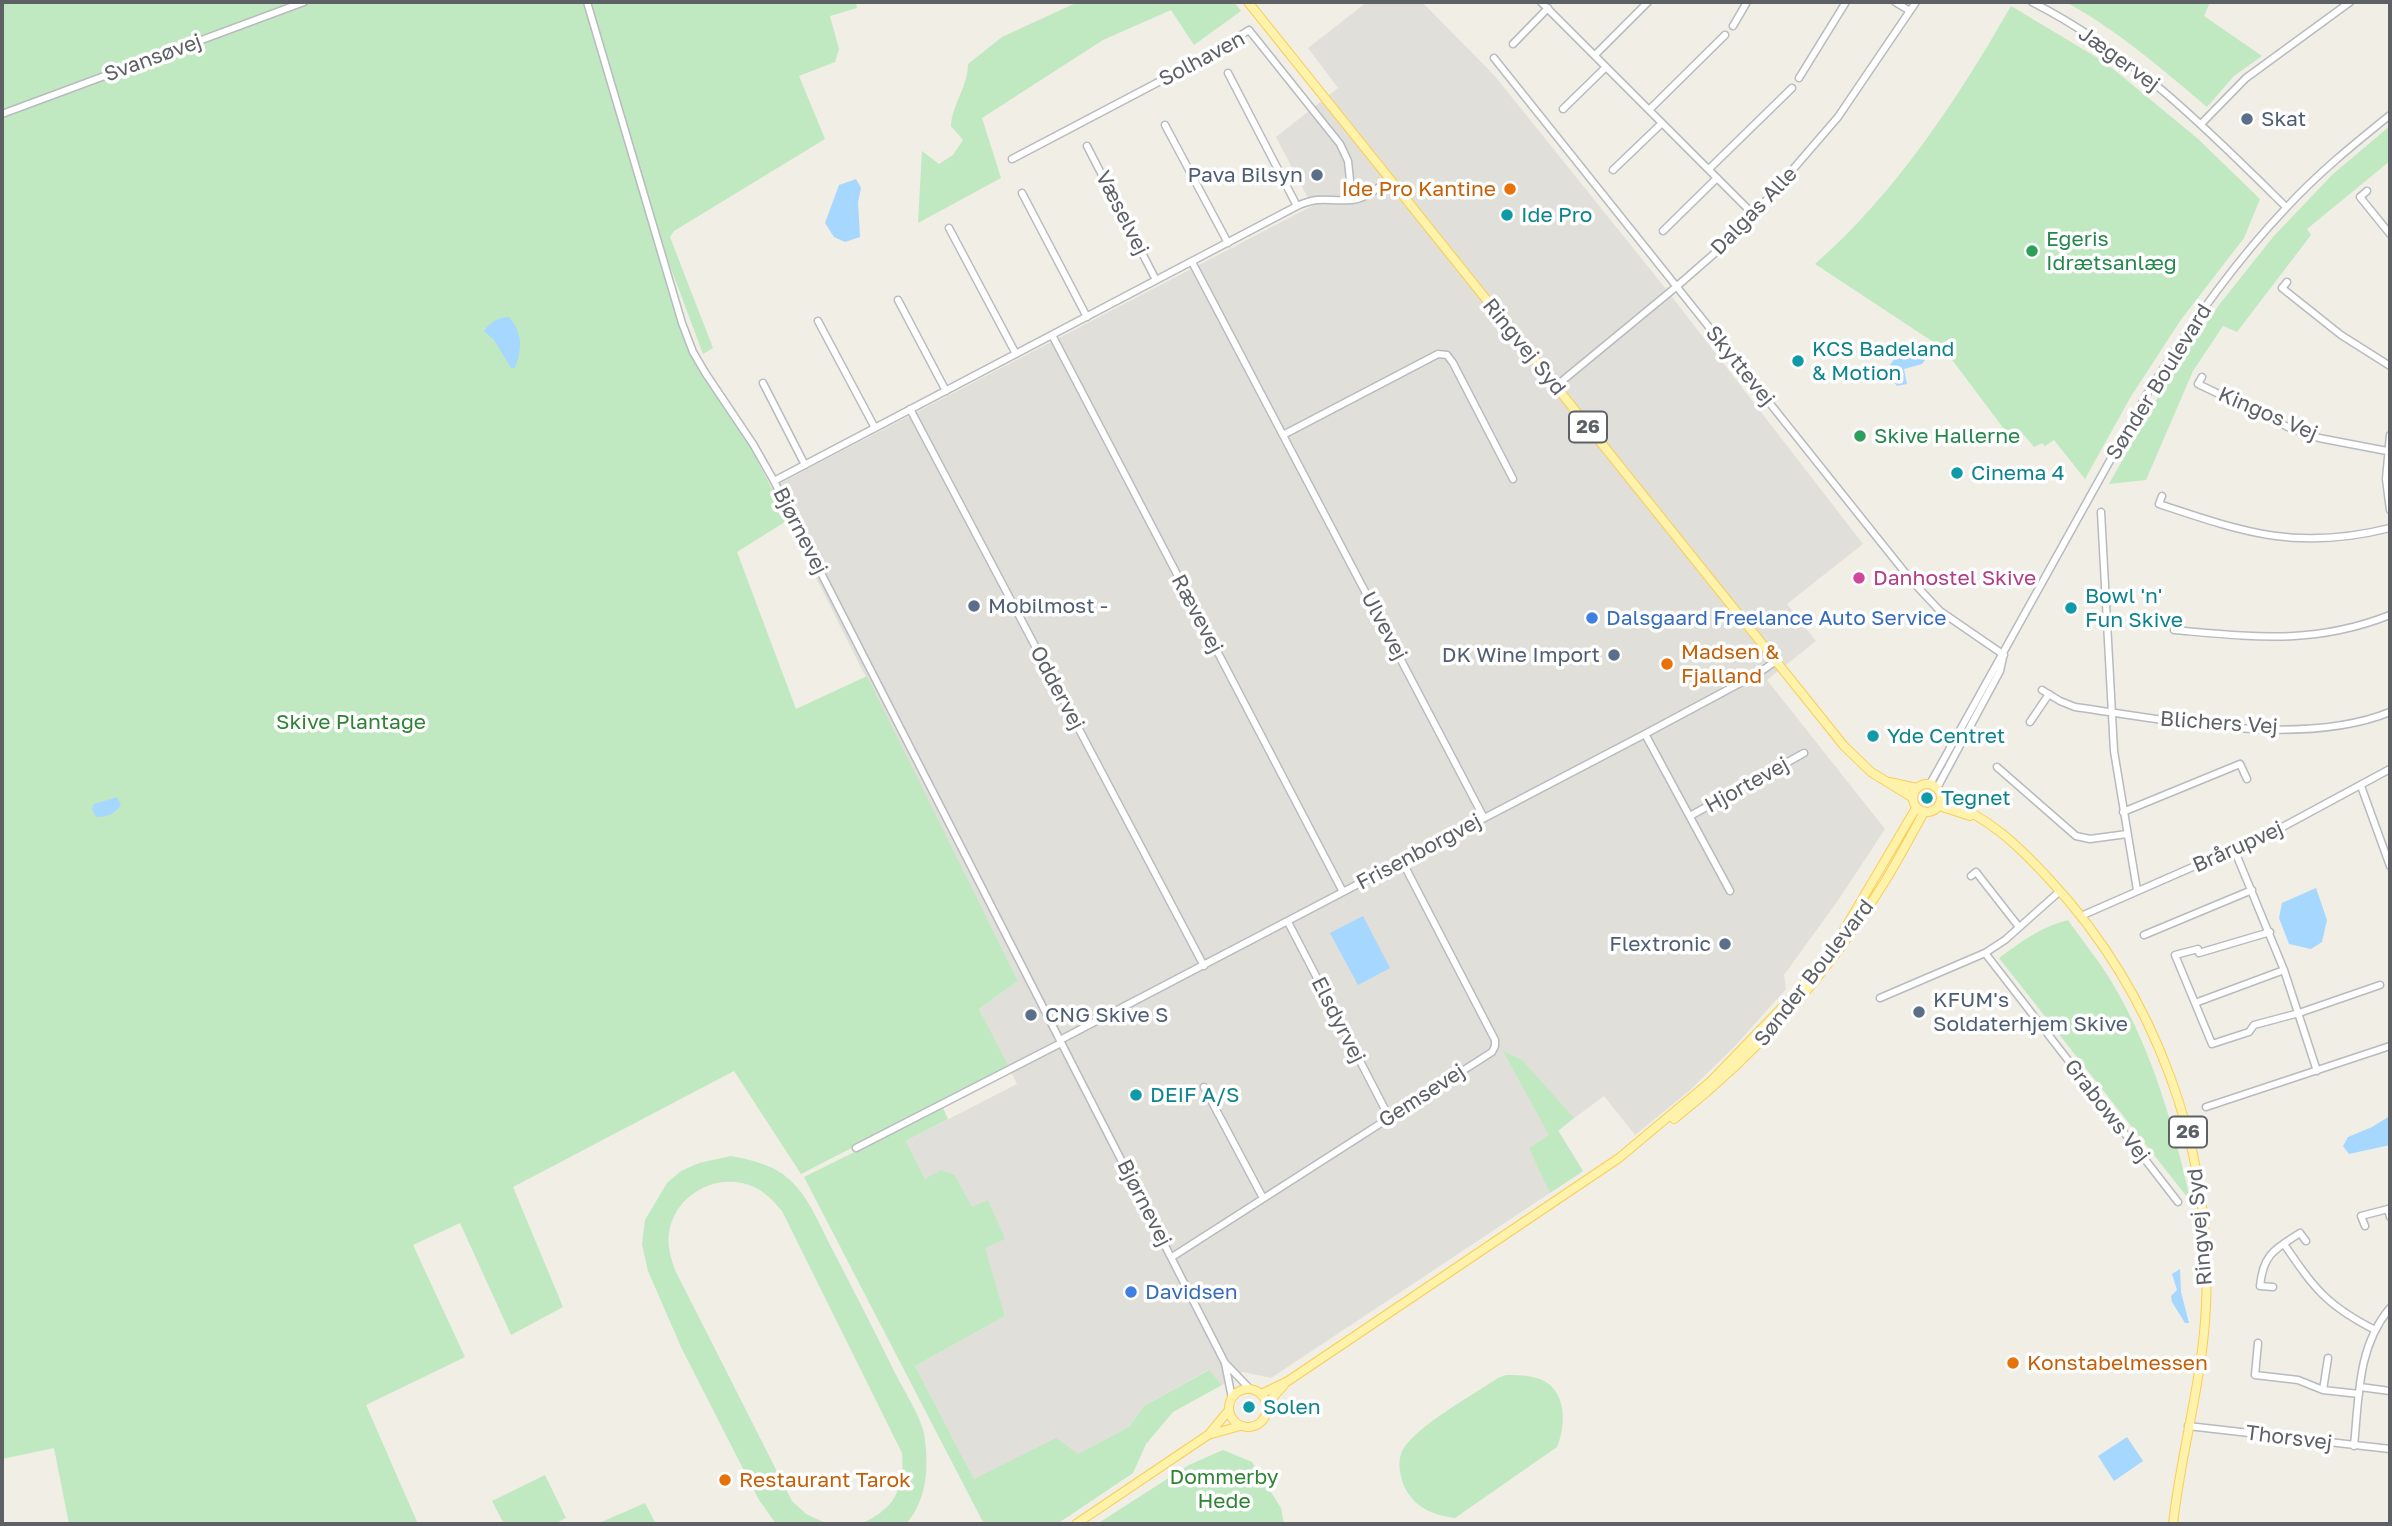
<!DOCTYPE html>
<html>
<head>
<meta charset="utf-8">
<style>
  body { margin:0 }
  #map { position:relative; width:2392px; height:1526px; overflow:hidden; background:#f0eee5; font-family:"Golos Text",sans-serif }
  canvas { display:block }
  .frame { position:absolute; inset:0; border:4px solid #5d6166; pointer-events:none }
</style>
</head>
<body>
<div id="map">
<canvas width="2392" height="1526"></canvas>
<div class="frame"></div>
</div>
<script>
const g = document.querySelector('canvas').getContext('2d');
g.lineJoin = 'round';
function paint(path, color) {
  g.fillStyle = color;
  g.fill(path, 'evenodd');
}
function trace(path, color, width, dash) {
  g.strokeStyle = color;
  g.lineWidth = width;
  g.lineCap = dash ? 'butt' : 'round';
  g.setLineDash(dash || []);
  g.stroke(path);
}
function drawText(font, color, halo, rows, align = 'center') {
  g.font = font + ' "Golos Text",sans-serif';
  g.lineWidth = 7;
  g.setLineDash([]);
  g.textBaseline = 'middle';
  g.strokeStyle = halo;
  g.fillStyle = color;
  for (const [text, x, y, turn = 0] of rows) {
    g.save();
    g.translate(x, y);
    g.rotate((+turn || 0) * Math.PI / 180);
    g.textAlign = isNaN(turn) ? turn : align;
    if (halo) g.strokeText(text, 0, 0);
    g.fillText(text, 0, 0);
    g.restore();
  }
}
const industrial = new Path2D(`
  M1367,2H1422L1494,75L1662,284L1863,544L1787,604L1816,641L1767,680L1885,829L1839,899L1784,975L1786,989L1734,1047L1689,1091L1635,1135L1604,1096L1558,1130L1583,1171L1271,1378L1243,1372L1222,1385L1208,1370L1144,1406L1129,1427L1077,1455L1056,1439L974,1479L915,1366L1005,1316L984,1248L1004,1239L972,1208L955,1175L925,1179L906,1141L1017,1084L979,1009L1018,981L771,488L1312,206L1276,137L1338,88L1308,48Z`);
const green = new Path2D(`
  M2,2H584L673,304L697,360L742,431L788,520L737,552L796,709L867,676L1018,981L979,1009L1009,1067L801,1174L734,1071L513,1187L563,1307L511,1335L460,1223L413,1245L465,1357L366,1405L418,1524H69L54,1448L2,1459Z
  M590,2H856L857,8L830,16L839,49L835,62L799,76L825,139L674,231L670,237L713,348L703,354L667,258Z
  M1078,2H1234L1241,11L1194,45L1171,10L1103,40L982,118L1001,178L918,223L922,151L939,164L953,155L963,140L951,126C952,104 968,87 968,64L1002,37Z
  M2066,2H2210L2204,16L2262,56L2234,76L2207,107C2162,69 2117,30 2066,2Z
  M2011,6L2106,63L2197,138L2260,199L2244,238L2180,321L2130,398L2085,479L2054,440L2045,446L2042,443L2034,447L2024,435L2004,429L1944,349L1815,264C1896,193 1957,100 2011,6Z
  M2390,126V161L2307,229L2311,235L2237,332L2223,326L2193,371L2146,480L2109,484L2171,374L2219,305L2273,237L2333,174Z
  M2068,920C2083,942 2101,963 2114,986C2153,1052 2174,1128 2191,1202L1999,958C2022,941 2041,927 2068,920Z
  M1503,1051L1522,1060L1574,1118L1558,1131L1583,1171L1550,1193L1529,1148L1549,1135Z
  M943,1108L948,1119L906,1141L925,1179L941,1170L955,1175L972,1207L988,1200L1005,1239L985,1248L1005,1316L915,1366L974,1479L1056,1438L1078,1454L1129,1427L1144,1406L1209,1370L1222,1385L1173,1412L1146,1444L1133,1473L1057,1524H984L804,1177Z
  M731,1156C755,1161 776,1165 793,1183C809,1199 819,1223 829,1243C851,1285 873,1328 894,1371C903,1389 920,1415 924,1433C929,1465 928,1499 906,1524H860C894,1510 905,1489 902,1453L782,1211C775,1203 767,1194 758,1189C722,1169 675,1192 669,1233C667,1246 671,1258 675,1270L792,1501L806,1514L828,1524H776L759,1500L681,1347L648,1271L642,1244L645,1220L667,1183L681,1171L699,1163Z
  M1506,1375C1520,1375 1537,1375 1549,1384C1567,1399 1565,1428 1557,1447L1455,1518C1435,1515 1418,1510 1406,1490C1401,1481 1397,1464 1401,1454C1410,1429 1475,1394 1498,1378Z
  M1223,1450L1252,1462L1281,1508L1284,1524H1097L1189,1465Z
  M545,1475L566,1518L554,1524H504L492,1501Z
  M645,1503L656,1524H597Z`);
const water = new Path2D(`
  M856,179L861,188L858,202L860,237L845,242L834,237L825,223L839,185Z
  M509,317C523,333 522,349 515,368H511L494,340L484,331C490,322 497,318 509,317Z
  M1915,347L1925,349L1928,356L1922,364L1904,369L1907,384L1897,386L1891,378L1890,365L1897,355Z
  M117,797L121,805C115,814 107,817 96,817L92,809L94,804Z
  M2316,888L2327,920L2322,942L2311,949L2289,944L2279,918L2282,903Z
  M1363,916L1390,968L1358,985L1330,933Z
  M2390,1116V1145L2349,1154L2343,1146L2348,1137L2372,1127Z
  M2180,1269L2181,1292L2189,1323H2185L2172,1302L2171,1296L2177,1290L2172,1274Z
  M2127,1437L2143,1461L2114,1481L2098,1456Z`);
const minor = new Path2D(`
  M587,2L682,323L693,352L706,374L753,444L774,481L1225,1363L1232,1398
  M1541,2L1753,214
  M1895,2L1910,11
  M2032,2C2131,52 2208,130 2286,207
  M1733,26L1747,2
  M1513,44L1548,8
  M1595,55L1648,2
  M1494,58L1911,580L1940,611L2004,655
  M1228,73L1297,206
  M1799,78L1846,2
  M1563,109L1606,67
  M1649,110L1725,35
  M2,114L304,2
  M2201,124L2246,78L2350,2
  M1165,125L1228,243
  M1087,146L1156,280
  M1012,159L1208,56L1249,30L1340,144L1348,161L1352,200
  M1709,169L1792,88
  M1613,170L1662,123
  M2367,191L2360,197L2390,234
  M1022,193L1087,317
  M949,228L1016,354
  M1663,231L1717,178
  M1192,262L1484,818
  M2287,282L2282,288L2341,335L2390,366
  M898,300L946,391
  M818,321L875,428
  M1052,335L1343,892
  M2202,377L2198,384L2290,428L2319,438L2387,451
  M763,383L805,465
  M1556,386L1676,287L1715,253L1763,204L1838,117L1916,2
  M910,409L1204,966
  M1283,435L1438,354L1447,355L1453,363L1513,479
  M2390,435L2386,479L2390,510
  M774,481L1297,206C1322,195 1328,202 1351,200C1366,199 1379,187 1390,179
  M2162,496L2159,504C2246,533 2298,551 2390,528
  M2101,512L2114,751L2137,890
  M2175,622L2174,630C2254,637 2314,645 2390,615
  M2042,690L2060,701L2075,707C2168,720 2302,748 2390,712
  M2030,722L2049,694
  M1645,734L1730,891
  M1997,767L2076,836L2090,839L2127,834
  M1930,784L2147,394C2188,328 2232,265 2286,208C2317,174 2354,144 2390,115
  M2361,786L2390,866
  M1937,788L2000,671L2003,657
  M2123,812L2240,764L2247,779
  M1690,816L1804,753
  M2234,849L2284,970L2317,1071
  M1971,876L1976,872L2019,927
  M2081,916L2277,830L2390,769
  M1288,922L1389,1117
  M2270,932L2199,953L2198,949L2175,955L2212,1044L2249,1032L2254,1025L2299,1013L2380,985
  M2144,935L2252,890
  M1985,953L2178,1202
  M1880,998L1985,953L2005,940L2060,891
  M2195,1003L2284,970
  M1060,1040L1645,734L1757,674L1776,661
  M1204,1087L1263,1198
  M2206,1107L2390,1046
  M856,1148L1061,1043
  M2365,1226L2361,1216L2388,1209L2390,1217
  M2284,1244C2314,1288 2326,1305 2375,1330
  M1172,1257L1492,1052L1495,1046V1040L1402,861
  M2273,1287L2260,1286C2263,1254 2275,1249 2300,1233L2306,1241
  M2258,1343L2255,1375L2298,1380L2323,1390L2359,1394
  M1227,1365L1250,1389
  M2360,1387L2390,1391
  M2323,1390L2328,1358
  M2188,1426L2390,1449
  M2354,1446C2359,1398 2357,1347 2390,1308`);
const major = new Path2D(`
  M1248,2L1844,746L1871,772L1913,798
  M1889,782L1917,788
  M1913 798a14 14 0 1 1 28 0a14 14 0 1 1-28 0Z
  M1942,798C1990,819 2015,842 2050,880C2156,994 2213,1150 2206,1305C2203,1379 2181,1451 2173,1524
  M1939,806L1970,816
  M1674,1119C1757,1054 1829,973 1884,883C1898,860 1911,836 1924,812
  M1229 1408a19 19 0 1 1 38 0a19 19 0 1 1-38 0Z
  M1261,1394L1288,1381L1619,1158L1711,1081L1798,991L1841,935L1916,808
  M1267,1404L1284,1385
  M1210,1433L1229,1410
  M1076,1524L1208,1435L1240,1426`);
const markers = [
  [2247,119,7,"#5c6f8a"],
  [1317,175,7,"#5c6f8a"],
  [1510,189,7,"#e8710a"],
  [1507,215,7,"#0f9aa8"],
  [2032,251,7,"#2e9e5b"],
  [1798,361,7,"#0f9aa8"],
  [1860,436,7,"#2e9e5b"],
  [1957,473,7,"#0f9aa8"],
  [1859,578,7,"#d1479c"],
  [974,606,7,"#5c6f8a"],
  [2071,608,7,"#0f9aa8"],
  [1592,618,7,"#3f7fe0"],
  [1614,655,7,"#5c6f8a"],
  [1667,664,7,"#e8710a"],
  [1873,736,7,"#0f9aa8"],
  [1927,798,7,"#0f9aa8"],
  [1725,944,7,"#5c6f8a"],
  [1919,1012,7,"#5c6f8a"],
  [1031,1015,7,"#5c6f8a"],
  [1136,1095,7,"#0f9aa8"],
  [1131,1292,7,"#3f7fe0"],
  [2013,1363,7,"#e8710a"],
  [1249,1407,7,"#0f9aa8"],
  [725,1480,7,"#e8710a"]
];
const shields = [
  [1588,427,38],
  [2188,1132,38]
];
const shieldNames = [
  ["26",1588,427],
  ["26",2188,1132]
];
const streetNames = [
  ["Svansøvej",153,58,-20],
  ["Solhaven",1202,59,-28],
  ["Jægervej",2119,59,36],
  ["Dalgas Alle",1754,211,-46],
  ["Væselvej",1122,213,63],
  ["Ringvej Syd",1524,347,51],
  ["Skyttevej",1740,366,51],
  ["Sønder Boulevard",2159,382,-58],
  ["Kingos Vej",2268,414,23],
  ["Bjørnevej",800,531,63],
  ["Rævevej",1197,614,62],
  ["Ulvevej",1384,626,62],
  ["Oddervej",1057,688,62],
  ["Blichers Vej",2219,723,4],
  ["Hjortevej",1747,785,-29],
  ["Brårupvej",2238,847,-24],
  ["Frisenborgvej",1419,852,-28],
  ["Sønder Boulevard",1814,973,-52],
  ["Elsdyrvej",1338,1020,63],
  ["Gemsevej",1422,1096,-33],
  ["Grabows Vej",2107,1111,52],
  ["Bjørnevej",1144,1203,63],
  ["Ringvej Syd",2200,1227,-95],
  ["Thorsvej",2289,1438,7]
];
const serviceNames = [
  ["Skat",2261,119],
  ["Pava Bilsyn",1303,175,"right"],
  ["Mobilmost -",988,606],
  ["DK Wine Import",1600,655,"right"],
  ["Flextronic",1711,944,"right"],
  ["KFUM's",1933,1000],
  ["Soldaterhjem Skive",1933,1024],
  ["CNG Skive S",1045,1015]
];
const foodNames = [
  ["Ide Pro Kantine",1496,189,"right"],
  ["Madsen &",1681,652],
  ["Fjalland",1681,676],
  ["Konstabelmessen",2027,1363],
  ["Restaurant Tarok",739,1480]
];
const cultureNames = [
  ["Ide Pro",1521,215],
  ["KCS Badeland",1812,349],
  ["& Motion",1812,373],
  ["Cinema 4",1971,473],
  ["Bowl 'n'",2085,596],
  ["Fun Skive",2085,620],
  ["Yde Centret",1887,736],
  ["Tegnet",1941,798],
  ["DEIF A/S",1150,1095],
  ["Solen",1263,1407]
];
const leisureNames = [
  ["Egeris",2046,239],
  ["Idrætsanlæg",2046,263],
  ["Skive Hallerne",1874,436]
];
const hotelNames = [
  ["Danhostel Skive",1873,578]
];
const shopNames = [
  ["Dalsgaard Freelance Auto Service",1606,618],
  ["Davidsen",1145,1292]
];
const parkNames = [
  ["Skive Plantage",351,722],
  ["Dommerby",1224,1477],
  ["Hede",1224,1501]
];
paint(industrial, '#e1dfd9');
paint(green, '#c0e9c1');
paint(water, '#a6d7ff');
trace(minor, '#b7bbbf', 9);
trace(major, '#face54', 10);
trace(minor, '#fff', 6);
trace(major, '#fff3ab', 8);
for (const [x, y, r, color] of markers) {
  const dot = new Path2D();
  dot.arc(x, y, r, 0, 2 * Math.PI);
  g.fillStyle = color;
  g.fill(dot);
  trace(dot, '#fff', 2.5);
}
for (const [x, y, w] of shields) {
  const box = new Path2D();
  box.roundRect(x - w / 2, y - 15.5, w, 31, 5);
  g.fillStyle = '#fff';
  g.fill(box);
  trace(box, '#5d6166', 2);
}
drawText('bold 19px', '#5d6166', null, shieldNames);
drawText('21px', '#5d6166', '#fff', streetNames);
drawText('21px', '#4e5e75', '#fff', serviceNames, 'left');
drawText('21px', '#c56008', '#fff', foodNames, 'left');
drawText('21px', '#0d838f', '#fff', cultureNames, 'left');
drawText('21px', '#27864d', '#fff', leisureNames, 'left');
drawText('21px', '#b23c85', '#fff', hotelNames, 'left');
drawText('21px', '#366cbe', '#fff', shopNames, 'left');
drawText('21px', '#2f8334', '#fff', parkNames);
</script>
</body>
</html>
